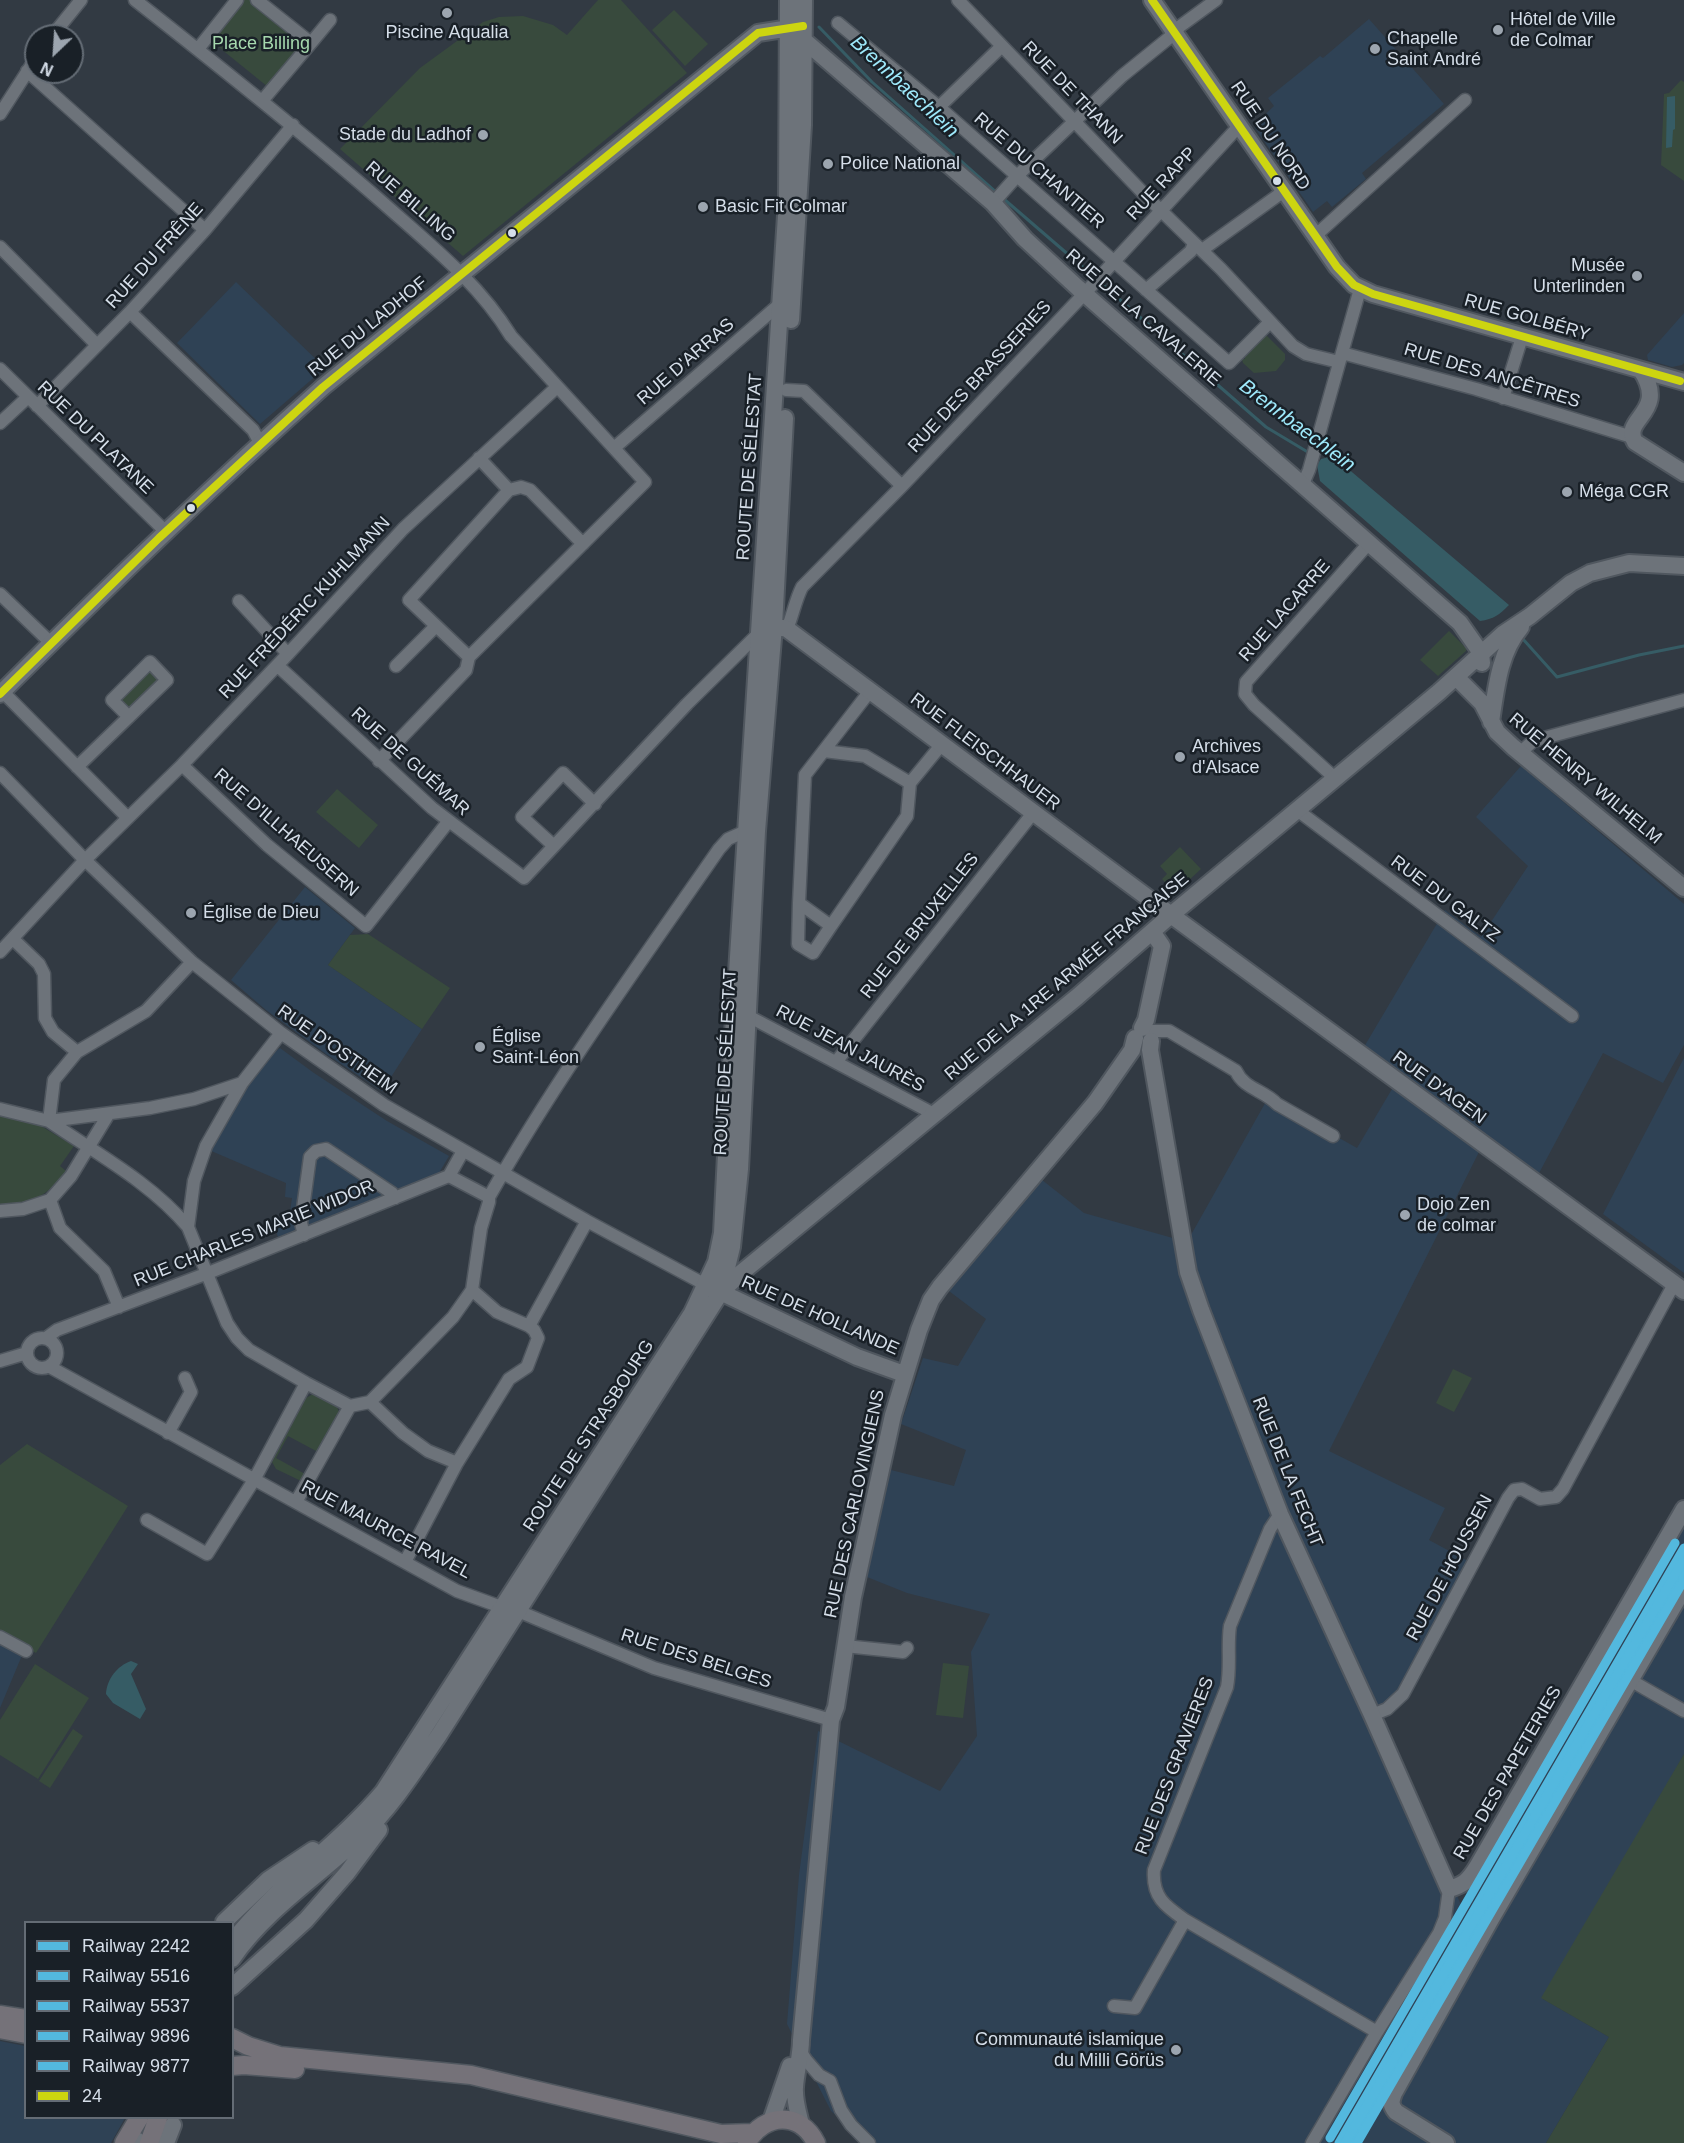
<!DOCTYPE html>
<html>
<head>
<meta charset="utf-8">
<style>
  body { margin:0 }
  #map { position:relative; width:1684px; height:2143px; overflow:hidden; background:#323a43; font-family:Helvetica,sans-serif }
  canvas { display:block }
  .legend { position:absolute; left:24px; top:1921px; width:210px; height:198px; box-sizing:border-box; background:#192027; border:2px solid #646c75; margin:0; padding:8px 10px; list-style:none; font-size:18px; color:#d5dee9 }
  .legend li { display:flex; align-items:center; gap:12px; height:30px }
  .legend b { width:30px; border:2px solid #646c75 }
  .north { position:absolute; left:24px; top:24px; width:60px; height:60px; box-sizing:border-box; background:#192027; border:2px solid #646c75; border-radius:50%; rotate:205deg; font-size:16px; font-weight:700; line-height:24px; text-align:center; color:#d5dee9 }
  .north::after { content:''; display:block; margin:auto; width:21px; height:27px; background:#9ca5af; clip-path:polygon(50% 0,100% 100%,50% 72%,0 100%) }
</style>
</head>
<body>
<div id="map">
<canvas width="1684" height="2143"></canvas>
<ul class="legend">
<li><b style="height:8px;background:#53b8de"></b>Railway 2242</li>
<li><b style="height:8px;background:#53b8de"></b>Railway 5516</li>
<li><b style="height:8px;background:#53b8de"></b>Railway 5537</li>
<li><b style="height:8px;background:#53b8de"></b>Railway 9896</li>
<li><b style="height:8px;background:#53b8de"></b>Railway 9877</li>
<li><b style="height:8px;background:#cdd510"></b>24</li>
</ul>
<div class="north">N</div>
</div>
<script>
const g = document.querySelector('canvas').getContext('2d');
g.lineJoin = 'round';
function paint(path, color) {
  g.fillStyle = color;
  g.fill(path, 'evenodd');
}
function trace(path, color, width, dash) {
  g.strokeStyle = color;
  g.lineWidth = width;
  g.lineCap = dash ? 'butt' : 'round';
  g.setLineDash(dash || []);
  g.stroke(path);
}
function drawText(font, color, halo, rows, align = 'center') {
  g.font = font + ' Helvetica,sans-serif';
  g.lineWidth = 5;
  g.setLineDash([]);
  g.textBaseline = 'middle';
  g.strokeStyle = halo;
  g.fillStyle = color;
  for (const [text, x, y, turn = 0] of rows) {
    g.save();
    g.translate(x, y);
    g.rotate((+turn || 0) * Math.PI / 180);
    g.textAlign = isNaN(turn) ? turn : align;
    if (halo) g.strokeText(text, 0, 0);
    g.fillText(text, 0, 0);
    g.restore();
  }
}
const built = new Path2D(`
  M1369,19L1444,104L1362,173L1366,179L1332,207L1327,201L1313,212L1255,128V124L1274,106L1268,98L1320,56L1323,58Z
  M236,282L325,368L260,424L177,343Z
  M1684,313V363L1682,365L1672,367L1648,360L1647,355Z
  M1521,766L1684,904V1045L1663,1083L1603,1053L1538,1175L1485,1140L1329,1451L1445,1508L1429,1540L1468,1561L1382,1718L1461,1905L1684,1526V1755L1543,1999L1609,2037L1546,2143H867L831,2111L787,2024L799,1875L818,1731L940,1791L977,1736L971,1652L990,1614L907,1593L867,1577L891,1470L954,1486L966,1450L901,1424L923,1358L958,1366L986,1319L945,1288L1037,1176L1084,1213L1187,1242L1268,1098L1357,1148L1395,1084L1361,1052L1445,910L1481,937L1528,866L1476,817Z
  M305,887L355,928L328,965L422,1029L382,1091L326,1054L266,1010L231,980Z
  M280,1048L314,1073L387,1121L449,1156L439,1173L278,1237L275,1229L285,1225L284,1222L289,1219L292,1198L285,1197L286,1183L209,1150L221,1127L266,1058Z
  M1684,1058V1273L1603,1214Z
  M0,1641L23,1653L0,1708Z
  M0,2041L25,2046L26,2118H125L111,2143H0Z`);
const green = new Path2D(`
  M241,0H253L305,43L268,87L210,40Z
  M598,0H621L687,73L463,256L340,149L420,68L483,22L499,17L523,16L553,25L567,35Z
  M674,10L708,44L685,66L652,30Z
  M1681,80L1684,82V181L1661,165L1664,94L1669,93Z
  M1263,336H1267L1285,354V360L1276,371L1254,373L1243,363L1242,359H1245V357Z
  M1449,631L1466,648V651L1438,676L1420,660Z
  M149,671L158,678V682L132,707L125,705L121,698Z
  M337,789L378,825L359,848L316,812Z
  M1180,847L1201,869L1175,893L1162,879L1167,874L1160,866Z
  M368,934L450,988L422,1029L328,965L350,935Z
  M0,1113L41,1126L74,1146L60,1166L66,1171C47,1197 32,1203 0,1207Z
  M1453,1369L1472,1378L1454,1412L1436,1403Z
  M313,1394L337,1407L340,1414L302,1480H299L276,1469L272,1462L306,1398ZM288,1436L318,1452L305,1474L276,1458Z
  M27,1444L128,1506L36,1653L0,1633V1465Z
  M943,1663L969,1666L963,1718L936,1715Z
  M35,1664L89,1698L38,1779L0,1755V1720Z
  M73,1729L83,1736L50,1788L39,1781Z
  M1684,1754V2143H1546L1609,2037L1541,1998Z`);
const water = new Path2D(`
  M1675,96V129L1673,130L1672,147L1666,148L1667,97Z
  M1333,456L1509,605C1499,615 1494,619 1480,621L1320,481L1317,465L1321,459Z
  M131,1661L138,1664L131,1674L146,1709L140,1719L113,1703L106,1694C107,1679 117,1666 131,1661Z`);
const stream = new Path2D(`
  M819,27L872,82L996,192
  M1005,200L1092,275
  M1103,285L1266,427L1311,454
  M1522,638L1557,677L1639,655L1684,646`);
const street = new Path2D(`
  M135,0C219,66 302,132 382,202C428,243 478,282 511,336L645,482L469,657L466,670L379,761
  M257,0L311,43L262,101
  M958,0L1145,195L1221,269L1293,346L1306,354L1339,362
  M838,23L939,107L1229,363L1270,322
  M52,36L81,0
  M311,43L330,20
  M198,49L237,0
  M27,71L205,230
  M939,107L1002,46
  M0,114L36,58
  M993,203L1017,176L1122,76L1175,33L1179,27L1216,0
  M1315,236L1465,100
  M0,247L97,345
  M1202,250L1284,191
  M1146,290L1191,251L1194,243
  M130,312L253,430L260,443
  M1342,353L1476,389L1632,437
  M0,369L166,532
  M786,390L804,391L902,486
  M1503,398L1522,337
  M37,406L130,312L205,230L293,125
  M0,423L28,397
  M614,448L781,303
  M479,458L509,490L521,487L530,490L583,544
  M1303,484L1309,470L1360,289
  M0,594L51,643
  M239,601L288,654
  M787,629C793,615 795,601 802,587L902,486L1085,293L1240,125
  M469,657L409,600L509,490
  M278,666L432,808L524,878L687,704L758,634
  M396,666L436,626
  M0,689L128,818
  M870,691L805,775L799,903L831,926L907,816L910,783L942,744
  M824,751L865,756L910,783
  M1520,753L1533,741L1684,700
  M182,765L267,845L366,926L448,822
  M77,767L167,680L150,662L112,700L129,717
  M0,773L85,860L192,962L281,1033L384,1105L587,1221L706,1285
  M1336,779L1254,705L1245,694L1246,682L1369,543
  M1297,810L1572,1016
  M554,846L522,817L563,773L595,804
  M799,903L798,944L813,953L831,926
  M13,939L39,964L44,974L45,1018L53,1032L77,1052
  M0,952L85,860L182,765L288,654L403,529L557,387
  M748,1016L934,1114
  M1151,1031H1169L1236,1071C1244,1089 1264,1090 1277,1104L1333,1136
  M281,1033L242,1083L206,1146L194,1181L188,1227L227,1323L237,1338L249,1350L306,1383
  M836,1062L1033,813
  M0,1109L49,1121L150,1108L194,1099L242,1083
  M449,1176L489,1197
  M50,1200L71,1176L108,1115
  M0,1211L23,1209L50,1200L60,1228L104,1271L119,1307
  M188,1227C150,1182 97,1154 49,1121L54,1080L77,1052L146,1011L192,962
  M304,1235L301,1223L310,1157L316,1151L326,1149L392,1193L395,1198
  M472,1290L497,1312L529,1326
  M27 1353a15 15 0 1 1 30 0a15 15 0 1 1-30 0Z
  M46,1338L57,1330L208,1273L449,1176L463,1151
  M0,1361L27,1353
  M50,1367L457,1591L504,1608
  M370,1402L403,1433L428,1451L457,1463
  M350,1406L370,1402L453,1317L472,1290L481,1228L489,1202V1197C558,1076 640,963 719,849L728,839L746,831
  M168,1433L191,1392L185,1378
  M1280,1514L1270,1529L1230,1626C1227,1646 1231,1666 1227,1687L1154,1870C1152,1897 1165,1906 1185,1920L1377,2032
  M147,1520L207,1554L254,1480L306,1383L350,1406L296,1502
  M405,1562L457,1463L509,1379L527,1367L538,1338L534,1330L529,1326L587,1221
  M518,1611L654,1668L831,1720
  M0,1637L26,1651
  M845,1646L903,1652L907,1648
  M1630,1680L1684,1711
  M1372,1715L1387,1709L1403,1694L1508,1498L1514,1490L1522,1489L1540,1499L1556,1497L1563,1489L1674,1284
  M1114,2006L1135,2008L1185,1920
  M801,2052L806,2060L819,2075L830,2081L841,2110L851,2125L869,2143
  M1312,2143L1377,2032L1439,1933L1445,1918L1449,1889`);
const secondary = new Path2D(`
  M1152,0L1337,267L1354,285L1373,294L1684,382
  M799,36L993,203L1025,239L1078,288L1460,623L1481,653L1482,663
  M791,320L803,125L804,0
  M1641,370C1669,413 1621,418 1635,442L1684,473
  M774,626L787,629L1171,915L1684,1291
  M1461,682L1482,703L1497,732L1513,747L1684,888
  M0,694C105,589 212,486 323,387L758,33L796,27
  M1491,722C1496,689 1499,653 1521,627
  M1142,1028L1146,1020L1162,946L1153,933
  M1151,1041L1150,1050L1188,1272L1201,1310L1280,1514L1372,1715L1449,1889C1464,1885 1469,1880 1477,1867L1684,1509
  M712,1288L857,1357L904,1374
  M721,1292L732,1247L740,1169L757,831L774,626L785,418
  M224,1922L268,1880L313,1850
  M232,1942C276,1886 337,1846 383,1792L692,1313L716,1262L722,1233L729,1096L787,200L788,0
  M232,1959C265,1910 319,1876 361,1836C392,1807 415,1770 439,1735L721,1292L741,1273L1077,997L1171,915L1439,692L1503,634L1530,616L1571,583L1590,573L1629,563L1684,566
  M232,1987L306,1920L347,1873L379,1830
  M771,2121L790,2066
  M801,2124C798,2112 794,2100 795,2087C796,2071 801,2056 801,2040L831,1720L836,1707L853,1597L893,1415L919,1330L931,1300L940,1287L1095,1103L1132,1050L1135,1038
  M137,2143L138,2141
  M166,2143L173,2125
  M1446,2143L1396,2112C1390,2105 1391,2101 1394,2093L1491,1919L1684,1588`);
const primary = new Path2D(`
  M0,2015L26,2019
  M0,2029L26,2034
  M232,2038L248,2046L280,2056L471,2075L721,2134L752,2133
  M232,2066L244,2065L295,2069
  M747,2142C765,2113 800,2111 816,2143
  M124,2143L139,2118
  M149,2143L158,2118`);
const bus1 = new Path2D(`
  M1152,0L1337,267L1354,285L1373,294L1680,381
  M0,694L159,538L323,387L758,33L803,26`);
const rail1 = new Path2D(`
  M1339,2143L1684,1548`);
const rail2 = new Path2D(`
  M1351,2143L1684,1569`);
const rail3 = new Path2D(`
  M1345,2143L1684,1559`);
const rail4 = new Path2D(`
  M1330,2138L1675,1543`);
const rail5 = new Path2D(`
  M1357,2143L1684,1580`);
const markers = [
  [447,13,6,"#9ca5af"],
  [1498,30,6,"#9ca5af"],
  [1375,49,6,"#9ca5af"],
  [483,135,6,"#9ca5af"],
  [828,164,6,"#9ca5af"],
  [1277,181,5,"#d5dee9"],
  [703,207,6,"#9ca5af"],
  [512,233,5,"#d5dee9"],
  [1637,276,6,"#9ca5af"],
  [1567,492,6,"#9ca5af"],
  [191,508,5,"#d5dee9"],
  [1180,757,6,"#9ca5af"],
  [191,913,6,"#9ca5af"],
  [480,1047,6,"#9ca5af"],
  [1405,1215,6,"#9ca5af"],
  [1176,2050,6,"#9ca5af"]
];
const poiNames = [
  ["Hôtel de Ville",1510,20],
  ["de Colmar",1510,41],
  ["Piscine Aqualia",447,33,"center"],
  ["Chapelle",1387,39],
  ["Saint André",1387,60],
  ["Stade du Ladhof",471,135,"right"],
  ["Police National",840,164],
  ["Basic Fit Colmar",715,207],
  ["Musée",1625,266,"right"],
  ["Unterlinden",1625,287,"right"],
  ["Méga CGR",1579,492],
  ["Archives",1192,747],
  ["d'Alsace",1192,768],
  ["Église de Dieu",203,913],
  ["Église",492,1037],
  ["Saint-Léon",492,1058],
  ["Dojo Zen",1417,1205],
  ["de colmar",1417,1226],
  ["Communauté islamique",1164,2040,"right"],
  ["du Milli Görüs",1164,2061,"right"]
];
const parkNames = [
  ["Place Billing",261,44]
];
const streetNames = [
  ["RUE DE THANN",1072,93,46],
  ["RUE DU NORD",1270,136,56],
  ["RUE DU CHANTIER",1039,171,41],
  ["RUE RAPP",1162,184,-47],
  ["RUE BILLING",410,202,41],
  ["RUE DU FRÊNE",155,256,-48],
  ["RUE DE LA CAVALERIE",1143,318,41],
  ["RUE GOLBÉRY",1527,318,16],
  ["RUE DU LADHOF",368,327,-39],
  ["RUE D'ARRAS",686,362,-41],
  ["RUE DES ANCÊTRES",1492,376,17],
  ["RUE DES BRASSERIES",980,377,-47],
  ["RUE DU PLATANE",95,438,44],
  ["ROUTE DE SÉLESTAT",750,467,-86],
  ["RUE FRÉDÉRIC KUHLMANN",305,608,-47],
  ["RUE LACARRE",1285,611,-49],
  ["RUE FLEISCHHAUER",985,752,37],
  ["RUE DE GUÉMAR",410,762,42],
  ["RUE HENRY WILHELM",1585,779,40],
  ["RUE D'ILLHAEUSERN",286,833,41],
  ["RUE DU GALTZ",1445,899,37],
  ["RUE DE BRUXELLES",920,926,-52],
  ["RUE DE LA 1RE ARMÉE FRANÇAISE",1067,977,-40],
  ["RUE JEAN JAURÈS",850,1049,28],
  ["RUE D'OSTHEIM",337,1050,35],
  ["ROUTE DE SÉLESTAT",726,1062,-87],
  ["RUE D'AGEN",1439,1088,36],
  ["RUE CHARLES MARIE WIDOR",254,1234,-22],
  ["RUE DE HOLLANDE",820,1316,24],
  ["ROUTE DE STRASBOURG",589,1436,-57],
  ["RUE DE LA FECHT",1287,1472,68],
  ["RUE DES CARLOVINGIENS",855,1504,-78],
  ["RUE MAURICE RAVEL",386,1530,28],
  ["RUE DE HOUSSEN",1450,1568,-62],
  ["RUE DES BELGES",696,1659,18],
  ["RUE DES GRAVIÈRES",1175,1766,-69],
  ["RUE DES PAPETERIES",1508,1773,-60]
];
const waterNames = [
  ["Brennbaechlein",904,87,43],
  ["Brennbaechlein",1297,426,37]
];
paint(built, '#2f4255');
paint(green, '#384a3d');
paint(water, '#365c65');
trace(stream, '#365c65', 3);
trace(street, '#50575f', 15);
trace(secondary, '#50575f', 20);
trace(primary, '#50575f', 21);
trace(street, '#6d737a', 12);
trace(secondary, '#6d737a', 16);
trace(primary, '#757279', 18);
trace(bus1, '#cdd510', 8);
trace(rail1, '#53b8de', 9);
trace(rail2, '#53b8de', 9);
trace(rail3, '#53b8de', 9);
trace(rail4, '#53b8de', 9);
trace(rail5, '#53b8de', 9);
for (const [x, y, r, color] of markers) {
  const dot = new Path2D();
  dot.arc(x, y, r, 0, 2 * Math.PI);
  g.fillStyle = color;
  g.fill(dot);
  trace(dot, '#192027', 2);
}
drawText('18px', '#d5dee9', '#192027', poiNames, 'left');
drawText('18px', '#a6d9ae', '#192027', parkNames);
drawText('18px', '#d5dee9', '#192027', streetNames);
drawText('italic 20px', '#9ee9fb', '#192027', waterNames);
</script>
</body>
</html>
